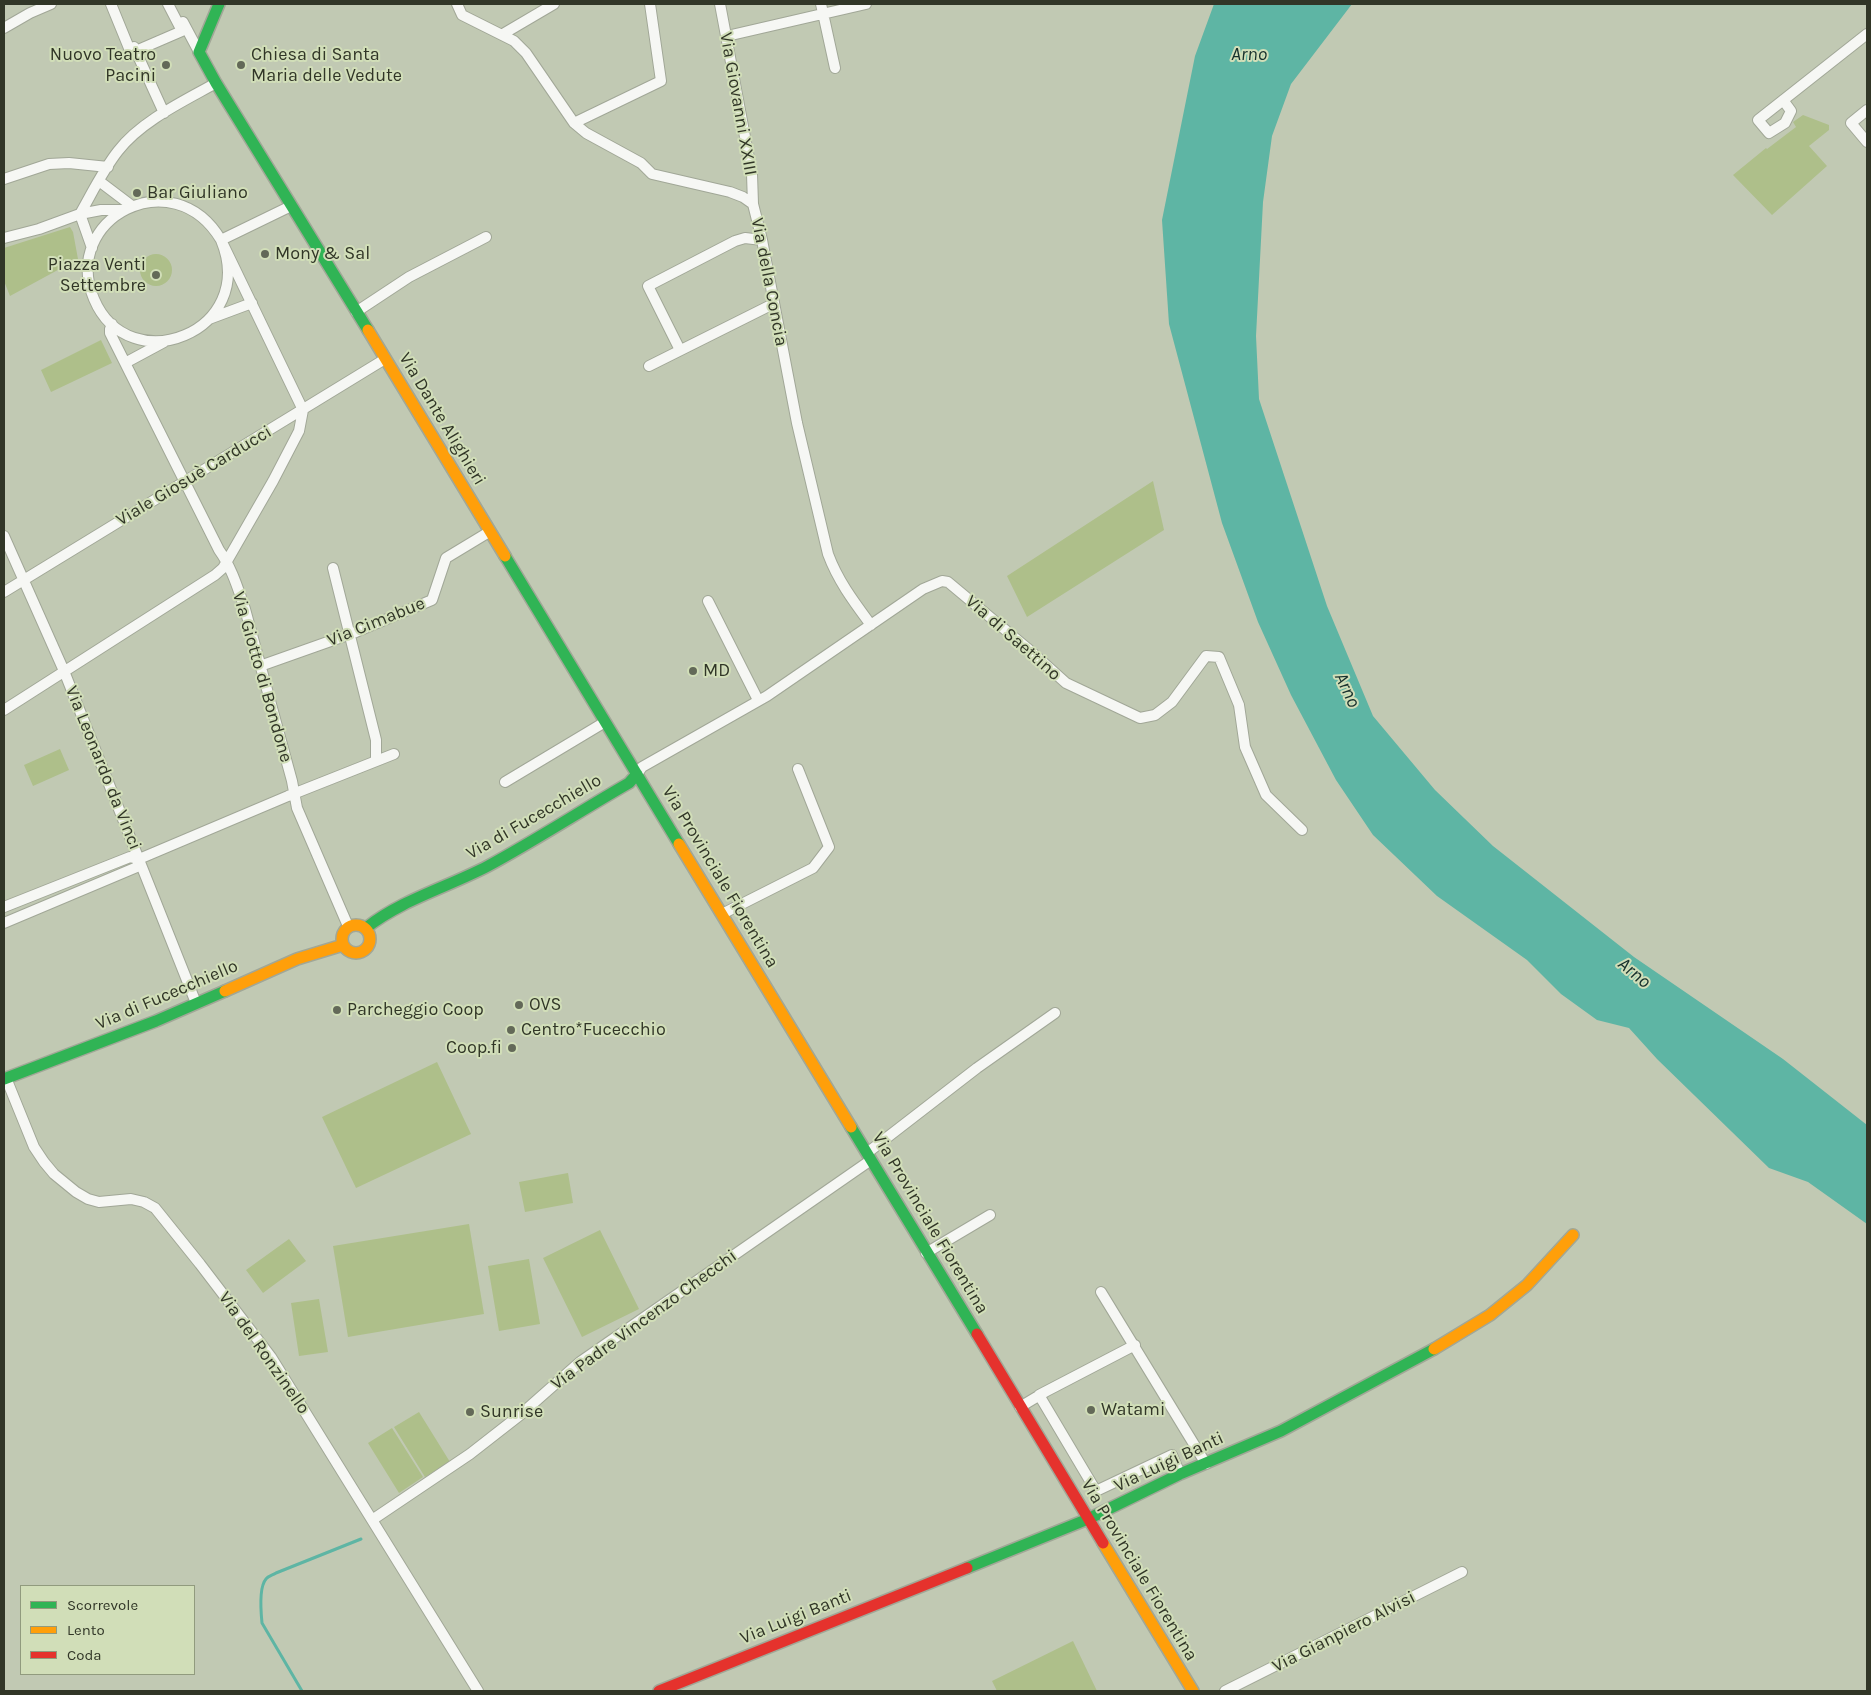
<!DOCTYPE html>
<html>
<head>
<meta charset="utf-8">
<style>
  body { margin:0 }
  #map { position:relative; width:1871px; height:1695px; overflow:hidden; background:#c1c9b3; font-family:Karla,sans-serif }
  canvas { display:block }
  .frame { position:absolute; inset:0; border:5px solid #313627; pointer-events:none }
  .legend { position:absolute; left:20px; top:1585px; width:175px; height:90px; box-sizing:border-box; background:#d1deb8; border:1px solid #919b7e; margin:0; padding:6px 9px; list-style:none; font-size:15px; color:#313627 }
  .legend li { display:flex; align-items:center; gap:10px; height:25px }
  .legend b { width:25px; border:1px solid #919b7e }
</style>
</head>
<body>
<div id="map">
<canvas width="1871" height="1695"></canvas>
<div class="frame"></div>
<ul class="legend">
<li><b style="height:6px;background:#30b455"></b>Scorrevole</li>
<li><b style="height:6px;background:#ff9f0a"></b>Lento</li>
<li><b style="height:6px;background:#e5322d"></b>Coda</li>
</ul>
</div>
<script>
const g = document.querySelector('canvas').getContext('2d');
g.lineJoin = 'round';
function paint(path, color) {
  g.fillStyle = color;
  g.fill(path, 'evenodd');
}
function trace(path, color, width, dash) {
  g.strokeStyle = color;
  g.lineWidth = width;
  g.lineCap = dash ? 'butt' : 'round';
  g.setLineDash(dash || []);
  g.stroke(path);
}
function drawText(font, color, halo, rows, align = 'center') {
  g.font = font + ' Karla,sans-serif';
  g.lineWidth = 4;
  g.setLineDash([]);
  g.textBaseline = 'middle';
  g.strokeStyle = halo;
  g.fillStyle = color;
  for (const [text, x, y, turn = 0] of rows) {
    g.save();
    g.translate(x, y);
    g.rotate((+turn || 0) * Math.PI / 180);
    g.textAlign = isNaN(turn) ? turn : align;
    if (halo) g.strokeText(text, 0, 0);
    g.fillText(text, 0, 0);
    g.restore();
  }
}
const green = new Path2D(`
  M1803,115L1829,125V130L1809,146L1827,166L1772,215L1733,175L1766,148L1767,149L1796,127L1793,122Z
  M70,227L73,232L78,259L10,296L4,281V248Z
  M140 270a16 16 0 1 1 32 0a16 16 0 1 1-32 0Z
  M101,340L112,363L51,392L41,370Z
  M1153,481L1164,530L1027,617L1007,576Z
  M60,749L69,770L33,786L24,765Z
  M437,1062L471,1134L356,1188L322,1117Z
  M568,1173L573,1203L525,1212L519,1182Z
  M469,1224L484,1314L348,1337L333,1246Z
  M600,1230L639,1309L582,1337L543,1258Z
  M289,1239L306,1261L263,1293L246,1270Z
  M529,1259L540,1324L499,1331L488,1266Z
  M319,1299L328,1352L299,1356L291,1303Z
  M419,1412L450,1462L425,1477L394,1427Z
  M392,1428L423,1477L399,1493L368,1443Z
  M1073,1641L1097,1691H997L992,1681Z`);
const water = new Path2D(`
  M1214,4H1352L1291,84L1272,136L1263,202L1256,336L1259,399L1327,606L1373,716L1435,790L1493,846L1634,957L1783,1059L1867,1125V1224L1808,1182L1769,1168L1657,1059L1629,1028L1597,1020L1561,994L1527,960L1437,896L1373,835L1336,780L1291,695L1258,622L1222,523L1169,324L1162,220L1195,56Z`);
const stream = new Path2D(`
  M302,1691L262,1623C261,1613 259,1587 266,1579C268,1576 273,1575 276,1573L361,1539`);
const street = new Path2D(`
  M111,4L131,53L182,31L168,4
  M457,4L462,15L514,41L526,53L574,123L586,133L641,163L652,174L730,192L743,197L753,204
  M720,4L752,174L753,204L762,240L797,423L828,554C838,581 854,602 871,625
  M821,4L835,68
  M183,22L199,52
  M4,28L30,13L51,4
  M503,34L554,4
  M727,36L866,4
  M134,47L164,113
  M1783,100L1791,111L1785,123L1769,133L1758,120L1867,34
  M1867,110L1851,123L1867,142
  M574,123L661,81L650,4
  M4,179L49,164L69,163L108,167
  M99,181L132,206
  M80,214C92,193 103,170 118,151C141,121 184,101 216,83
  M80,214L92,248
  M4,238L39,229L80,214L101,210H123
  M221,240C259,332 129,382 94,299C60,219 173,159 221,240L303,410
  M221,240L291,206
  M356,312L409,277L486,237
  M209,319L252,303
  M112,324L110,329V333L219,550C232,568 238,589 245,609L292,781L297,808L348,926
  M680,350L648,286L735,241L745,238L762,240
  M125,363L164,342
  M649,366L773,304
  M4,536L64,671L196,1003
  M333,568L376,740V761
  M4,592L385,359
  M708,601L758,700
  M260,666L356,632L432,600L446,558L489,532
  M4,710L215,575L223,568L273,481L299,431L303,410
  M637,774L642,767L767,696L923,589L942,581L948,582L1027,648L1066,683L1140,718L1155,715L1172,702L1206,656L1219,657L1239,705L1245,747L1266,795L1302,830
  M505,782L605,722
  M139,859L288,796L394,754
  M4,907L130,857L139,859
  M722,914L813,868L829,847L798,769
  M4,923L137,867L139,859
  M6,1078L34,1147L44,1162L54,1174L76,1192L88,1199L99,1202L131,1199L144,1202L155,1208L200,1264L271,1357L478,1691
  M867,1153L977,1068L1055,1013
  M926,1253L990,1215
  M1101,1292L1206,1464
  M1135,1345L1039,1395L1096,1491L1172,1455L1180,1474
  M1020,1407L1045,1392
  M372,1520L470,1454L520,1415L580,1362L871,1160
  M1225,1691L1462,1572`);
const fast = new Path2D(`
  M219,4L199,52L216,83L368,330
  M505,556L679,844
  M366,928C401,900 448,887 488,866C536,840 582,810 629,783L637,774
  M4,1079L156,1021L225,991
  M851,1127L977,1334
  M967,1568L1088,1519L1180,1474L1281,1431L1434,1349`);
const slow = new Path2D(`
  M368,330L505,556
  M679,844L851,1127
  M342 939a14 14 0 1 1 28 0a14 14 0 1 1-28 0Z
  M225,991L297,959L343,945
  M1434,1349L1490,1315L1527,1285L1573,1235
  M1103,1543L1193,1691`);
const jam = new Path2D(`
  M977,1334L1103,1543
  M659,1691L967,1568`);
const markers = [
  [166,65,5,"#636958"],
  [241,65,5,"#636958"],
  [137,193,5,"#636958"],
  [265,254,5,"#636958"],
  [156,275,5,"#636958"],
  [693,671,5,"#636958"],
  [519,1005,5,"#636958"],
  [337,1010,5,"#636958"],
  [511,1030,5,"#636958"],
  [512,1048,5,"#636958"],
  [1091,1410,5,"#636958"],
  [470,1412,5,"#636958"]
];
const poiNames = [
  ["Nuovo Teatro",156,55,"right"],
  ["Pacini",156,76,"right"],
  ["Chiesa di Santa",251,55],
  ["Maria delle Vedute",251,76],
  ["Bar Giuliano",147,193],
  ["Mony & Sal",275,254],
  ["Piazza Venti",146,265,"right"],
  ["Settembre",146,286,"right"],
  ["MD",703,671],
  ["OVS",529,1005],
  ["Parcheggio Coop",347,1010],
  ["Centro*Fucecchio",521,1030],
  ["Coop.fi",502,1048,"right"],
  ["Watami",1101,1410],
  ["Sunrise",480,1412]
];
const streetNames = [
  ["Via Giovanni XXIII",738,104,80],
  ["Via della Concia",769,282,79],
  ["Via Dante Alighieri",442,419,59],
  ["Viale Giosuè Carducci",194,476,-31],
  ["Via Cimabue",376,622,-22],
  ["Via di Saettino",1013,638,41],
  ["Via Giotto di Bondone",262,677,74],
  ["Via Leonardo da Vinci",103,768,68],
  ["Via di Fucecchiello",534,817,-30],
  ["Via Provinciale Fiorentina",720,877,59],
  ["Via di Fucecchiello",167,995,-23],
  ["Via Provinciale Fiorentina",930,1223,59],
  ["Via Padre Vincenzo Checchi",644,1320,-36],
  ["Via del Ronzinello",264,1353,55],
  ["Via Luigi Banti",1169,1462,-25],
  ["Via Provinciale Fiorentina",1139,1570,59],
  ["Via Luigi Banti",796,1617,-22],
  ["Via Gianpiero Alvisi",1344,1632,-27]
];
const waterNames = [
  ["Arno",1249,55],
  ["Arno",1347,690,65],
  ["Arno",1634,973,40]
];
paint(green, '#aebf8a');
paint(water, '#5eb5a4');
trace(stream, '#5eb5a4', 3);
trace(street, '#a1a797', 12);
trace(fast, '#a1a797', 14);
trace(slow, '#a1a797', 14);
trace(jam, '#a1a797', 14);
trace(street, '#f6f7f4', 10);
trace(fast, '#30b455', 11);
trace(slow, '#ff9f0a', 11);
trace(jam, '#e5322d', 11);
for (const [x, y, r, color] of markers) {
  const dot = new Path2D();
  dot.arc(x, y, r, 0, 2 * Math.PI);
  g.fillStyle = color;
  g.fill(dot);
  trace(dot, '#d1deb8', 2);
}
drawText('18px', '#313627', '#d1deb8', poiNames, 'left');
drawText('18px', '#313627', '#d1deb8', streetNames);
drawText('italic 19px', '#16302c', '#d1deb8', waterNames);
</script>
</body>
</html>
